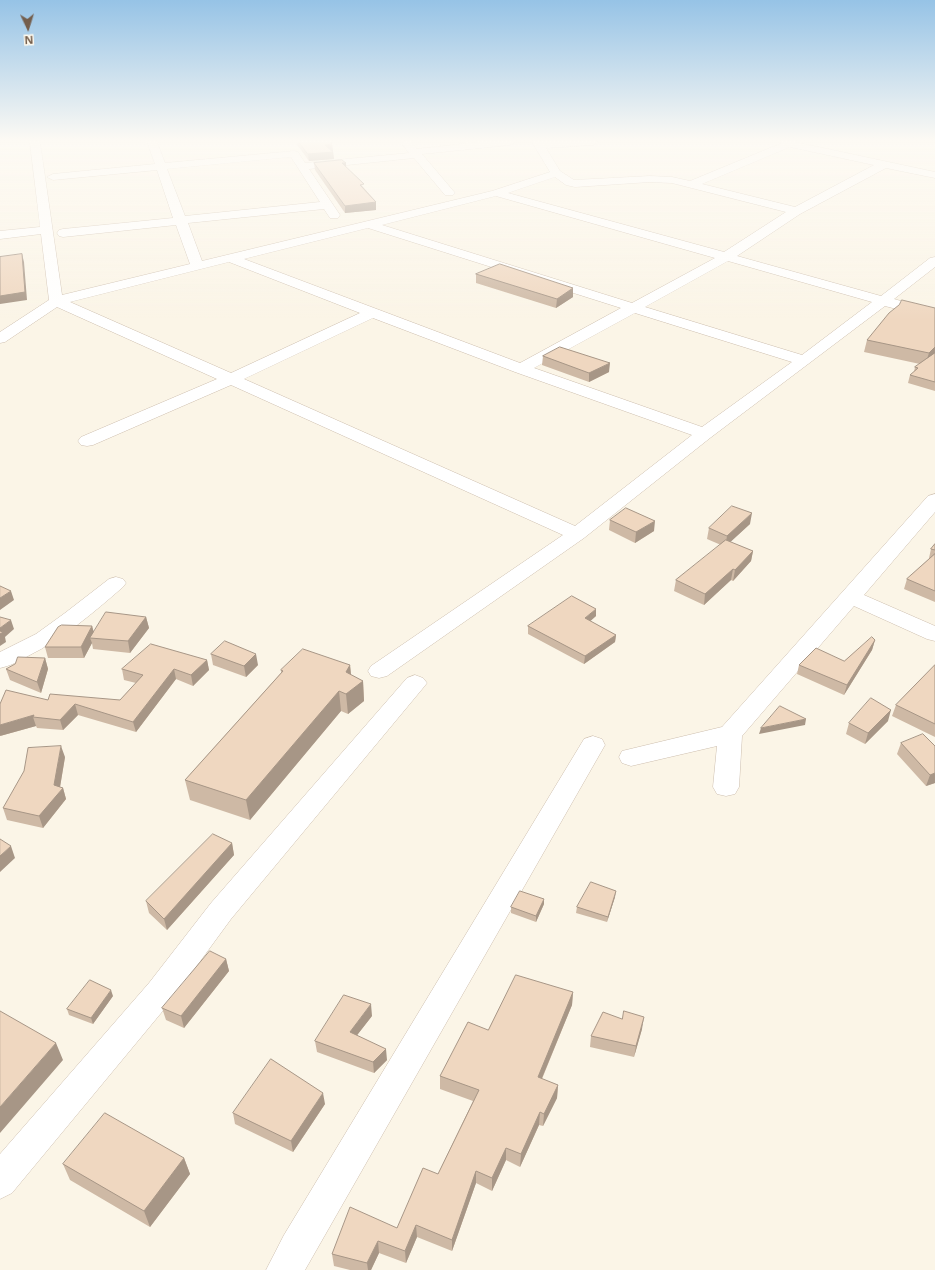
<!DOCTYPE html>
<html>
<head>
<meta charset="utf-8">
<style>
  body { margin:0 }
  #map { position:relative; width:935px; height:1270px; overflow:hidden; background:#fbf5e7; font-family:"Open Sans",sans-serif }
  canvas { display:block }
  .north { position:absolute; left:8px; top:8px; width:40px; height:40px; -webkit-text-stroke:3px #fef9ed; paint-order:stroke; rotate:176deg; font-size:11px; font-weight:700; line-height:16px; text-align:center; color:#745e4c }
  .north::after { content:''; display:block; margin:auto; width:14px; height:18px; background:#745e4c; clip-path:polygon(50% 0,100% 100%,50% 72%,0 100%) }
</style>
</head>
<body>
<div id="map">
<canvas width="935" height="1270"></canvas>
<div class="north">N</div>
</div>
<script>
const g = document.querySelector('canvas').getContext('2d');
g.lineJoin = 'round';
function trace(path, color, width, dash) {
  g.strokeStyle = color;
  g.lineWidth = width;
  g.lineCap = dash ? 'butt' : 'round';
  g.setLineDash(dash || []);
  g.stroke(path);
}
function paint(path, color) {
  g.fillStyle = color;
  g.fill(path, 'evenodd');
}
const minor = new Path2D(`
  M30,142H40L62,295L190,264L176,225L63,237L59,236L57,233L59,230L63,229L173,218L157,170L53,180L47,177L53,174L155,164L147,142H157L165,163L294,151L298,152L305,163L409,153L402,144L403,142H411L417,149L478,142H515L510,145L422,154L455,193L453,195H445L414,158L309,169L340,215L338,218H330L324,209L188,223L202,261L492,191L550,172L532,142H598L593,145L546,148L560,171L574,180L650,176L672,177L690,181L782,143L781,142H795L935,172V178L886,168L800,214L737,256L881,296L930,258L935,257V267L894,299L935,311V319L885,306L710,438L584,538L387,676L379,678L371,676L368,671L371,666L563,535L231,385L93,445L87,446L81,445L78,441L81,437L217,379L57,307L5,342L0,343V332L49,300L41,234L0,239V231L40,227ZM790,147L874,165L795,207L702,184ZM291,157L320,202L185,216L167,169ZM555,177L566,185L575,187L650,182L672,183L786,212L724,252L508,193ZM496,196L715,258L632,303L382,225ZM368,228L621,308L520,363L244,259ZM728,261L872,302L802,355L645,307ZM229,262L360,313L231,373L70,302ZM635,313L792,362L702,427L534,368ZM373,318L515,372L692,435L575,526L244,379Z
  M935,494V512L864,595L935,626V641L927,639L854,606L742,736L739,787L735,794L726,796L717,794L713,787L717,746L631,766L622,763L619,757L622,751L722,727L928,496Z
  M116,577L123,579L126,583L123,587C93,613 64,638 28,656C19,661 10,666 0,668V652L36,634L65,613L109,579Z
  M415,675L423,678L427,683L423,688L231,919L171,1001L12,1193L0,1199V1154L149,983L211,903L407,678Z
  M593,736L602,739L605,745L305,1270H266L284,1235L584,739Z`);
const wall = new Path2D(`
  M295,142H331L333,151H332L333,152L334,159L309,161Z
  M314,163L346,167L376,202V210L345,213L315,170Z
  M476,274L573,288V297L556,308L476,283Z
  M935,308V391L908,383L910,375L914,372L915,367L920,364L864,352L867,340Z
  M543,356L609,372L589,382L542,365Z
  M610,520L654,531L635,543L609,530Z
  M750,524L730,542L753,551L751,561L733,581L731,580L704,605L674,591L676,580L721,545L707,539L709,528Z
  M935,544V602L904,589L907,579L930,558H929L931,549Z
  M596,616L590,621L616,635L615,642L584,664L528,634V626Z
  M146,617L149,628L130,653L93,649L92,643L84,658H48L45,647L92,626L94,633Z
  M875,640L872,650L844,695L797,674L799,665L844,661Z
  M211,654L258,665L246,677L213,665Z
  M45,658L48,669L41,693L10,680L6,669Z
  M207,660L209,670L193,686L176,679L136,732L78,715L63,730L37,728L36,726L0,736L48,700H120L136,683L124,680L122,669Z
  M350,665L351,675L363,681L364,701L348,714L341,711L250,820L190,800L185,780L281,673V670Z
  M935,665V737L892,716L896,705Z
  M888,721L865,744L846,734L849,723Z
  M901,743L935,746V783L926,786L897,754Z
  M65,757L60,787L63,788L66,799L43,828L7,820L3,808Z
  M232,843L234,855L167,930L149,913L146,901Z
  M615,897L607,922L576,913L577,907Z
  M544,904L536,922L511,913V907Z
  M226,959L229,971L184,1028L166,1020L162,1008Z
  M573,992L572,1005L542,1079L558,1085L557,1098L543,1126L539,1125L520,1167L506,1160L492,1191L476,1183L452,1251L417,1237L406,1263L379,1253L371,1270H350L334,1266L332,1254L397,1228L438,1174L473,1101L440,1089V1076L488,1030Z
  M113,996L93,1024L69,1015L67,1009Z
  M372,1016L357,1035L387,1060L374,1073L317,1052L315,1041Z
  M642,1029L634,1057L590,1047L591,1036Z
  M325,1104L293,1152L235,1124L233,1113Z
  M184,1158L190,1174L150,1227L70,1180L63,1164Z`);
const shadedWall = new Path2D(`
  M332,144L333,151L326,152L325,145Z
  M333,152L334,159L309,161L308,154Z
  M342,163H346V170Z
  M376,202V210L345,213V206Z
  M22,254L24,262L27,300L0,304V296Z
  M573,288V297L556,308L557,299Z
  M935,347V356L925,365L929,353Z
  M610,363L609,372L589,382V373Z
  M752,513L750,524L725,547L727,536Z
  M655,521L654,531L635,543L636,532Z
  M753,551L751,561L733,581L735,570Z
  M733,569L731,580L704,605L705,594Z
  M11,591L14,600L0,610V598Z
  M596,609V616L585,626V618Z
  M146,617L149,628L130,653L128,641Z
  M11,620L14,629L5,637L6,642L0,646V628Z
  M92,626L95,637L90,638L92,643L84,658L81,647Z
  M616,635L615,642L584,664L585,656Z
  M875,640L872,650L844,695L847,685Z
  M256,654L258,665L246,677L244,666Z
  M45,658L48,669L41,693L37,682Z
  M207,660L209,670L193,686L191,675Z
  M350,665L352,685L346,672Z
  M174,669L176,679L136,732L133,722Z
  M363,681L364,701L348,714L346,694Z
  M339,691L341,711L250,820L246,800Z
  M75,704L78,715L63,730L60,720Z
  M891,710L888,721L865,744L868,733Z
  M34,715L33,717L36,726L0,736V725Z
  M806,719L805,725L759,734L761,728Z
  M61,746L65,757L59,793L63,788L66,799L43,828L39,816L54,785Z
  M935,773V783L926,786L930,775Z
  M232,843L234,855L167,930L164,919Z
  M11,846L15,858L0,872V856Z
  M616,891L615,897L607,922L608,917Z
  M544,899V904L536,922V916Z
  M226,959L229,971L184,1028L181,1016Z
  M111,990L113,996L93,1024L91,1018Z
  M573,992L572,1005L537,1090L538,1077Z
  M371,1004L372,1016L351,1043L350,1032Z
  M644,1017L642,1029L634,1057L636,1046Z
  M56,1043L63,1060L0,1133V1107Z
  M386,1049L387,1060L374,1073L373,1062Z
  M558,1085L557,1098L543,1126L544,1114Z
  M323,1093L325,1104L293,1152L291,1141Z
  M540,1112L539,1125L520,1167L521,1154Z
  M506,1148V1160L492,1191V1178Z
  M184,1158L190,1174L150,1227L144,1211Z
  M476,1171V1183L452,1251V1240Z
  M416,1225L417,1237L406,1263L405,1251Z
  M378,1241L379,1253L371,1270H368L367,1263Z`);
const building = new Path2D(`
  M299,142H331L332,144L325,145L333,152L308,154Z
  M342,160L346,163H342L364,184L360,185L376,202L345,206L314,163Z
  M22,254L25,292L0,296V257Z
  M500,264L573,288L557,299L476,274Z
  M902,300L935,308V347L929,353L867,340L889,313L899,305Z
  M560,347L610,363L589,373L543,356Z
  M935,353V382L910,375L918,368L915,367Z
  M732,506L752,513L727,536L709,528Z
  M626,508L655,521L636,532L610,520Z
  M726,540L753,551L735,570L733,569L705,594L676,580Z
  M935,544V550L931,549Z
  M935,554V591L907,579Z
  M0,586L11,591L0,598Z
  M572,596L596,609L585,618L616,635L585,656L528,626Z
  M106,612L146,617L128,641L90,638Z
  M0,617L11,620L0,628Z
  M62,625L92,626L81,647H45L58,627Z
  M0,631L3,632L0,634Z
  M872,637L875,640L847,685L799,665L816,648L844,661Z
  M225,641L256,654L244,666L211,654Z
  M151,644L207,660L191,675L174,669L133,722L75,704L60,720L33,717L34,715L0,725V704L6,690L48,700L50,694L120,700L143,675L122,669Z
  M303,649L350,665L346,672L363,681L346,694L339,691L246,800L185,780L283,671L281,670Z
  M18,657L45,658L37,682L6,669L15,664Z
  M935,665V724L896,705Z
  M871,698L891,710L868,733L849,723Z
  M780,706L806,719L761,728Z
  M923,734L935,746V773L930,775L901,743Z
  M61,746L54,785L63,788L39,816L3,808L24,771L28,748Z
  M213,834L232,843L164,919L146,901Z
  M0,839L11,846L0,856Z
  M591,882L616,891L608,917L577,907Z
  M520,891L544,899L536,916L511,907Z
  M210,951L226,959L181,1016L162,1008Z
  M516,975L573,992L538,1077L558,1085L544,1114L540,1112L521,1154L506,1148L492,1178L476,1171L452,1240L416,1225L405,1251L378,1241L367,1263L332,1254L350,1207L397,1228L423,1168L438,1174L479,1090L440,1076L468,1022L488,1030Z
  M90,980L111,990L91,1018L67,1009Z
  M344,995L371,1004L350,1032L386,1049L373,1062L315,1041Z
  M0,1011L56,1043L0,1107Z
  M624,1011L644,1017L636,1046L591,1036L603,1012L622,1019Z
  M271,1059L323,1093L291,1141L233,1113Z
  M105,1113L184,1158L144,1211L63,1164Z`);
trace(minor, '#cdbeae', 1);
paint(minor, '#fff');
paint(wall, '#ceb9a5');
paint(shadedWall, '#a79686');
paint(building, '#efd7c0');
trace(building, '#a79686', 1);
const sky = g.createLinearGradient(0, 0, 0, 320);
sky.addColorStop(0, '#96c3e6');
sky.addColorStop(0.44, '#fdfaf4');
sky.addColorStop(1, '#fdfaf400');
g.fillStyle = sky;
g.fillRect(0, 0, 935, 320);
</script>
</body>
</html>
